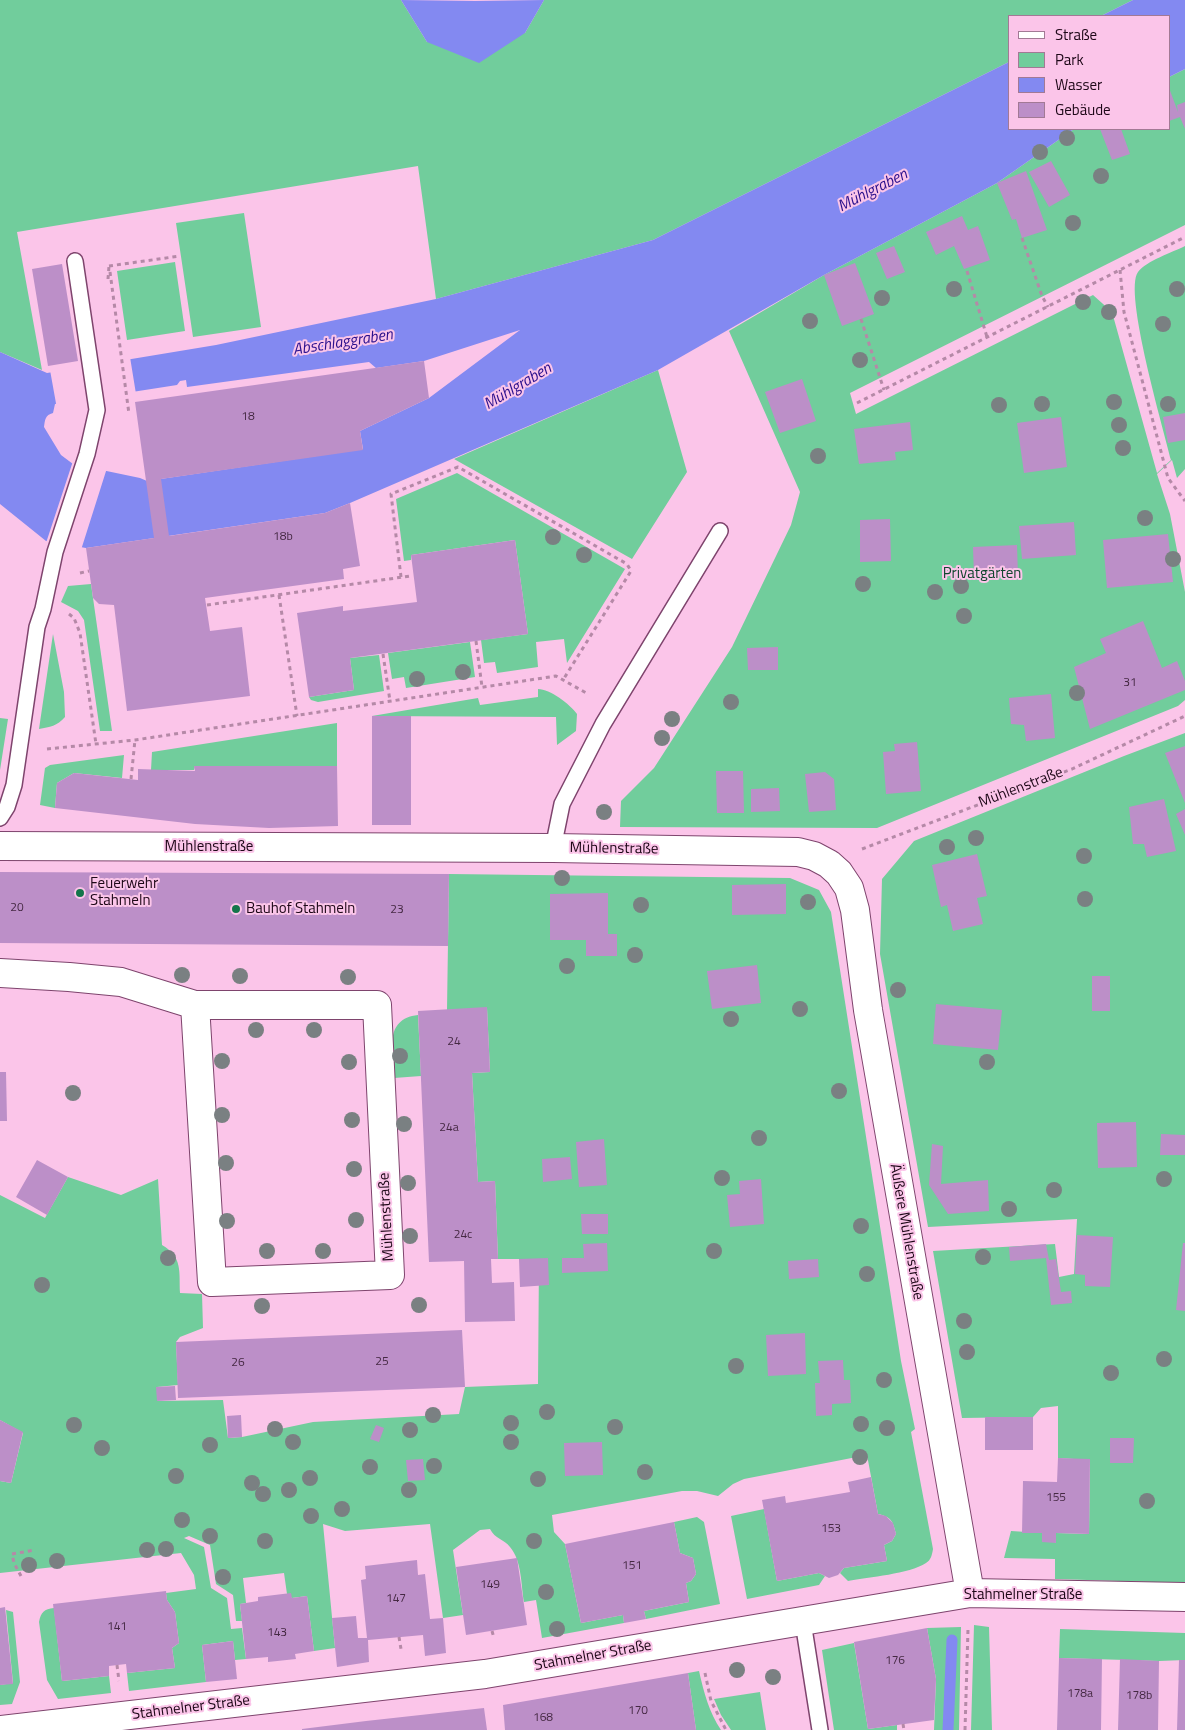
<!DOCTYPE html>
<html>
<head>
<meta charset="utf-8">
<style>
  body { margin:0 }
  #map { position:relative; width:1185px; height:1730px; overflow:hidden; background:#fbc5e9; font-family:"Titillium Web",sans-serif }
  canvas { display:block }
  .legend { position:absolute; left:1008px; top:15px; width:162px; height:115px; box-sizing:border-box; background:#fbc5e9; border:1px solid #a27995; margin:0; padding:6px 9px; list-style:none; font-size:15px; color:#1d0717 }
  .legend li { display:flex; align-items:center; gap:10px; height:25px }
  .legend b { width:25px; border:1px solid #a27995 }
</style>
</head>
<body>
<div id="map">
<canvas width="1185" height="1730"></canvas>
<ul class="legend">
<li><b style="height:6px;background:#fff"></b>Straße</li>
<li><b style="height:14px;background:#71cd9c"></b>Park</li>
<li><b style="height:14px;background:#8389f1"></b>Wasser</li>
<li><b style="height:14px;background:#bc8fc8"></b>Gebäude</li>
</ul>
</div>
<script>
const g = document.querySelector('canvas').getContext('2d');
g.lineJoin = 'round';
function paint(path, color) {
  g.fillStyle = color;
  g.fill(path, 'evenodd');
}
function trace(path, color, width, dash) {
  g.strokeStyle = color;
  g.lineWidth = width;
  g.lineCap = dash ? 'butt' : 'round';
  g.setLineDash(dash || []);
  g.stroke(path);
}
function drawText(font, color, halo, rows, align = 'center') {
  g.font = font + ' "Titillium Web",sans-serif';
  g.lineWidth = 4;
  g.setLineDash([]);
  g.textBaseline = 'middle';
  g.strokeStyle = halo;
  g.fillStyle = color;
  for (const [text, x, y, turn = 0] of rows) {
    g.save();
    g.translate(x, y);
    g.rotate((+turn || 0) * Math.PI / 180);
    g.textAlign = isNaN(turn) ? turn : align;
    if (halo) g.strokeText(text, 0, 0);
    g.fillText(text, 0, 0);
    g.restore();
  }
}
const green = new Path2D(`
  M0,0H401L427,42L525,33L544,0H1133L1101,16H1009V62L653,240L436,299L418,166L17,232L42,370L0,352Z
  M1185,69V225L850,393L856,414L1093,295L1112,312L1157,473L1171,460C1164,430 1123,292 1138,272C1146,261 1173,252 1185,246V469L1177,478L1172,460L1157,474L1170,514L1185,592V700L1178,706L877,828L620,827L621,801L654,768L732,647L791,525L800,492L729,331L824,275L997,183L1074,129H1169V77Z
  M244,213L261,327L193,337L176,223Z
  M175,262L185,331L127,340L117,271Z
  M658,370L687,472L632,559L454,459Z
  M457,473L625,569L567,663L564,639L536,642L538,667L497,673L495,662L484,663L481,640L528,634L515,540L411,555V560L404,561L396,499Z
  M91,584L112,731H100L84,620L78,611L61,602L68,586Z
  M53,634L64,692L65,717C57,726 50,727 39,729Z
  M470,642L475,677L406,688L404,677L392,679L388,653Z
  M379,655L384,691L318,702L311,700L309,697L354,690L350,658Z
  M538,689C550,689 570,704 577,714L576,731L557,745L556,717L372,716L478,698L480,705L538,697Z
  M0,718L8,719L0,770Z
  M337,723V766H195L194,770H151L152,752Z
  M1185,733V1583L1055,1579V1559L1004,1558L1011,1531L1042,1533L1056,1543V1533L1089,1534L1090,1460L1058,1458V1406L1041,1408L1033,1417L962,1418L933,1251L1055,1244L1059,1277L1074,1274L1077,1219L928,1227L880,954L882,879L914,841L1124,756Z
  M124,755L122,778L74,773L57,783L55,808L40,805L45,768L50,765Z
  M449,874L790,878L819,890L831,912L901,1361L915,1429L911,1432L933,1549C932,1555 931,1560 926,1563C909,1574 869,1577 848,1581L840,1573L844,1568L887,1561L884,1545L892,1541L896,1534C893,1522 892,1517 878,1514L867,1455L744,1479L733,1484L718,1496L697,1491H682L552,1515L554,1532L565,1544L581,1623L623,1615L624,1623L542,1638L536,1600L524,1602C521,1585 522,1561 510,1547C504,1539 495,1539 490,1529L480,1530L453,1550L463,1615L443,1618L430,1524L345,1531L323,1524L335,1648L314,1651L307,1596L292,1598L287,1594L284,1573L243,1578L246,1603L240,1604L242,1621H236L233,1595L216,1584L210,1545L189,1536L184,1538L204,1547L211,1588L227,1598L231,1629L242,1628L246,1659L235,1660L233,1641L202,1645L206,1682L129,1691L127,1673L175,1668L172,1648L179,1643L175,1612L167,1600L166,1593L196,1589L194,1575L181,1553L0,1573V1481L11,1483L23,1433L0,1420V1195L45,1218L68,1177L121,1195L158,1179L162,1245C183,1257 179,1272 180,1293L202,1294L203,1328L180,1337L176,1342L178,1385L157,1387V1401L223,1400L228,1438L242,1437L313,1422L459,1414L465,1387L538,1384L539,1259H498L495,1181L478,1182L472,1073L490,1072L487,1008L447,1010Z
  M418,1015L421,1076L394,1078C393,1052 383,1019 418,1015Z
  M764,1509L777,1581L819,1573L825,1576L819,1585L747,1599L731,1516Z
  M697,1517L704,1522L720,1604L646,1619L644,1611L689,1602L686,1583L691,1581L696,1574L693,1558L680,1553L674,1522Z
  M54,1608L62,1681L109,1676L111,1693L58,1699L47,1680L39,1622C41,1612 44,1609 54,1608Z
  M6,1610L13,1612L20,1682L12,1704L0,1705V1685L13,1683Z
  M974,1625L989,1627L992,1730H971Z
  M961,1627L959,1730H934L936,1679L927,1628Z
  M1060,1629L1185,1633V1660L1159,1661L1059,1658Z
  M854,1643L868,1729L897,1725V1730H834L822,1650Z
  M699,1671C704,1693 709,1712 721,1730H696L688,1673Z
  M760,1692L766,1730H731L721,1715L714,1699Z`);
const water = new Path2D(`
  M401,0L475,1L544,0L525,33L479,63L427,42Z
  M1133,0H1185V69L1169,77V16H1101Z
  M1009,62V129H1074L997,183L824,275L658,370L350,503L325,513L86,548L46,541L0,504V352L47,373L216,345L436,299L653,240ZM520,330L429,398L360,431L363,449L147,481L140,478L73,464L61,455L44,427C45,420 45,415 53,413L55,404L177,385L180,381L186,380L187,387L369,362L376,368L424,361Z`);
const pier = new Path2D(`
  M130,357L136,394L57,406V409L50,370Z
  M73,461L107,468L81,550L46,543Z`);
const stream = new Path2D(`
  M948,1730L952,1640`);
const building = new Path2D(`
  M1169,88L1178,112L1177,105L1185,102V129L1180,117L1169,121Z
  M1100,129H1121L1130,154L1112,160Z
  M1051,161L1070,195L1049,207L1029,172Z
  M1026,171L1047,230L1022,238L1016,219L1012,220L997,183Z
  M962,216L968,230L978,226L990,260L964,269L954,246L936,255L926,232Z
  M894,246L905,272L887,279L876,253Z
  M855,263L874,314L842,326L824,275Z
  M62,264L78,361L48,366L32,269Z
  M424,361L429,398L360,431L363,450L161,479L169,536L325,513L350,503L360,566L343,569L344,579L205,598L210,631L242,627L250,696L127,711L114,605L99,604L93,598L86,548L154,538L135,402Z
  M802,379L816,421L780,433L765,392Z
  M1185,413V440L1168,443L1163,417Z
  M1061,417L1067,467L1024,473L1017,423Z
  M910,422L913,450L895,452L896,460L859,464L854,429Z
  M890,519L891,561L860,562V520Z
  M1074,522L1076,555L1022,559L1019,526Z
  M1168,534L1173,582L1107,588L1103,540Z
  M515,540L528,634L350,658L354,690L309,697L297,613L343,606V611L417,602L411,555Z
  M1017,545L1018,576L974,577L973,547Z
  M1143,621L1162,668L1177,661L1185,681V690L1090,729L1074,667L1106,653L1100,639Z
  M778,647V670H748L747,648Z
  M1051,694L1055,738L1026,741L1024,725L1011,724L1009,698Z
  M372,716H411V825H372Z
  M917,742L921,791L886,794L883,752L895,751L894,744Z
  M1185,746V803L1165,753Z
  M194,766H337L338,826L269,828L195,824L55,808L57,783L74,773L138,780V769L195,771Z
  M716,771H743L744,813H717Z
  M825,772L834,779L836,810L809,812L805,774Z
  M779,788L780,811L751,812V789Z
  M1164,799L1176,851L1147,857L1144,844H1133L1129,807Z
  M1185,809V835L1176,814Z
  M977,854L987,896L977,898L983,924L953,931L947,905L941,907L932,865Z
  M0,872L449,874L448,946L0,943Z
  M786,884V914L732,915V885Z
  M608,893V934H617V956H586V940H550V894Z
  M757,965L761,1003L712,1009L707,971Z
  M1092,976H1110V1011H1092Z
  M936,1004L1002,1010L998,1050L933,1044Z
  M487,1007L490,1072L472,1073L478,1182L495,1181L498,1259H491L492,1283L514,1282L515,1321L465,1322L464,1261L429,1262L418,1011Z
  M0,1072H6L7,1121H0Z
  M1136,1122L1137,1167L1098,1168L1097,1123Z
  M1161,1134L1185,1135V1155H1160Z
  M604,1139L607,1185L579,1187L576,1142Z
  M932,1144L943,1146L941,1184L988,1180L989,1211L948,1214L929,1185Z
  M570,1157L572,1179L543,1182L542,1159Z
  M37,1160L68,1177L47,1215L16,1197Z
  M761,1179L764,1224L730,1227L727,1195L740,1194L739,1181Z
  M581,1214H608V1234H582Z
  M1077,1235L1113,1237L1110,1287L1085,1286V1275L1075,1274Z
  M607,1243L608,1271L562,1273V1258H584L583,1244Z
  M1183,1243H1185V1311L1176,1310Z
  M1046,1244L1049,1260L1056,1259L1061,1292L1071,1291L1072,1303L1051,1305L1046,1258L1010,1261L1009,1247Z
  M548,1258L549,1285L520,1287L519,1259Z
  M818,1259L819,1277L789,1279L788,1261Z
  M462,1330L465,1387L178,1398L176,1342Z
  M805,1333L806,1374L768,1376L766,1335Z
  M843,1360L844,1380H850L851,1403L832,1404V1415L816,1416L815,1383H820L818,1361Z
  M175,1386L176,1400L157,1401L156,1387Z
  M241,1415L242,1437L228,1438L227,1416Z
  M985,1417H1033V1450H985Z
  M0,1420L23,1432L11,1483L0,1481Z
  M376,1425L384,1428L379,1442L370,1439Z
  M1110,1438H1134L1133,1463H1110Z
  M602,1442L603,1475L565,1476L564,1443Z
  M1058,1458L1090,1459L1089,1534L1056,1533V1543L1042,1542V1533H1022L1023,1481L1057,1482Z
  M423,1459L425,1480L408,1481L406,1460Z
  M871,1477L878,1514L886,1516L893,1523L896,1534L892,1541L884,1545L887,1561L844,1568L838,1575L829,1578L819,1573L777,1581L762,1500L785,1496L786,1503L850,1492L848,1482Z
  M674,1522L680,1553L693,1558L696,1574L691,1581L686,1583L689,1602L644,1611L646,1619L624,1623L623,1615L581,1623L565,1544Z
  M517,1558L527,1625L466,1635L456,1567Z
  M417,1560L418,1575L425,1574L430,1619L443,1618L446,1653L425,1656L423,1635L368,1640L369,1662L337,1667L332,1618L356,1616L358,1638H367L361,1580L366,1579L365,1566Z
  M166,1591L167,1600L175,1612L179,1643L172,1648L175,1668L127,1673L126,1664L109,1666V1676L62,1681L53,1604Z
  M291,1593L292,1598L307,1596L314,1651L295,1654L296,1659L268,1662V1657L246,1659L240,1604L258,1601V1597Z
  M5,1607L13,1684L0,1685V1608Z
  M927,1628L936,1679L934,1720L868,1729L854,1642Z
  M233,1641L237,1679L206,1682L202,1645Z
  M1059,1658L1102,1659L1101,1730H1057Z
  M1120,1659L1159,1661L1158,1730H1118Z
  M1179,1660H1185V1730H1177Z
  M688,1673L696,1730H505L503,1705Z
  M484,1708L487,1730H302V1729L366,1721Z`);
const path = new Path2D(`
  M1022,238L1042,296L1048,307
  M109,266L180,256
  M1120,270L1124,312L1168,478L1185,501
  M967,271L987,337
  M110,272L129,414
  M108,279L109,266
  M861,319L884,390
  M857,403L1185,237
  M80,573L89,571
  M401,577L391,494L458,467L627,564L631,571L563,680
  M279,595L297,716
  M207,605L410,576
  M69,614L74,618L80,633L96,744
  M476,641L482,687
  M383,654L390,701
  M47,749L135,740L556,676L588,694
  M131,779L135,740
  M862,849L1072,769L1185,716
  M21,1576L14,1563L12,1554L35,1550
  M492,1631L494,1638
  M399,1637L401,1649
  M117,1665L119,1681
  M705,1673L711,1701L726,1730
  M903,1724L904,1730
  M965,1730L968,1629`);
const service = new Path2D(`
  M0,818L7,807L14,785L37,627L43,609L55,552L87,454L97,410L75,261
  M553,848L562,804L603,724L720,531
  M803,1622L820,1730`);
const minor = new Path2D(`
  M0,846L553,848L798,852L814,856L829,864L839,873L849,888L855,910L868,1010L970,1593
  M0,973L69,977L121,982L195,1005H377L390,1275L212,1282L195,1005
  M0,1730L485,1674L970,1593L1185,1597`);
const trees = [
  [1067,138],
  [1040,152],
  [1101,176],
  [1073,223],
  [954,289],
  [1177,289],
  [882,298],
  [1083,302],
  [1109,312],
  [810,321],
  [1163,324],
  [860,360],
  [1114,402],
  [1042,404],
  [1168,404],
  [999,405],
  [1119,425],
  [1123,448],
  [818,456],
  [1145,518],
  [553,537],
  [584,555],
  [1173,559],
  [863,584],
  [961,586],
  [935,592],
  [964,616],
  [463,672],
  [417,679],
  [1077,693],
  [731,702],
  [672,719],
  [662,738],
  [604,812],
  [976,838],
  [947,847],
  [1084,856],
  [562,878],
  [1085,899],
  [808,902],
  [641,905],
  [635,955],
  [567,966],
  [182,975],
  [240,976],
  [348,977],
  [898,990],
  [800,1009],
  [731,1019],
  [256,1030],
  [314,1030],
  [400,1056],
  [222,1061],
  [349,1062],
  [987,1062],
  [839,1091],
  [73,1093],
  [222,1115],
  [352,1120],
  [404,1124],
  [759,1138],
  [226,1163],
  [354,1169],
  [722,1178],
  [1164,1179],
  [408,1183],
  [1054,1190],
  [1009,1209],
  [356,1220],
  [227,1221],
  [861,1226],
  [410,1236],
  [267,1251],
  [323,1251],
  [714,1251],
  [983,1257],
  [168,1258],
  [867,1274],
  [42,1285],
  [419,1305],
  [262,1306],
  [964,1321],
  [967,1352],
  [1164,1359],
  [736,1366],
  [1111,1373],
  [884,1380],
  [547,1412],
  [433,1415],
  [511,1423],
  [861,1424],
  [74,1425],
  [615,1427],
  [887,1428],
  [275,1429],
  [410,1430],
  [293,1442],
  [511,1442],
  [210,1445],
  [102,1448],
  [860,1457],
  [434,1466],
  [370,1467],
  [645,1472],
  [176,1476],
  [310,1478],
  [538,1479],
  [252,1483],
  [289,1490],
  [409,1490],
  [263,1494],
  [1147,1501],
  [342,1509],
  [311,1516],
  [182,1520],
  [210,1536],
  [265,1541],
  [534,1541],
  [166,1549],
  [147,1550],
  [57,1561],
  [29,1565],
  [223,1577],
  [546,1592],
  [557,1629],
  [737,1670],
  [773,1677]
];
const markers = [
  [80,893,5,"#14754b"],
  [236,909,5,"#14754b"]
];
const numberNames = [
  ["18",248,417],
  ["18b",283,537],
  ["31",1130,683],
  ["20",17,908],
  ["23",397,910],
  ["24",454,1042],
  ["24a",449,1128],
  ["24c",463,1235],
  ["25",382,1362],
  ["26",238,1363],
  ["155",1056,1498],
  ["153",831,1529],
  ["151",632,1566],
  ["149",490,1585],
  ["147",396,1599],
  ["141",117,1627],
  ["143",277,1633],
  ["176",895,1661],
  ["178a",1080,1694],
  ["178b",1139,1696],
  ["170",638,1711],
  ["168",543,1718]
];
const parkNames = [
  ["Privatgärten",982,574]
];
const streetNames = [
  ["Mühlenstraße",1021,788,-21],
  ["Mühlenstraße",209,847],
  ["Mühlenstraße",614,849,1],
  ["Mühlenstraße",387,1217,-93],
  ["Äußere Mühlenstraße",906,1232,80],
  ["Stahmelner Straße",1023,1595],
  ["Stahmelner Straße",593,1656,-10],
  ["Stahmelner Straße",191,1708,-7]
];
const poiNames = [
  ["Feuerwehr",90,884],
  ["Stahmeln",90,901],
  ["Bauhof Stahmeln",246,909]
];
const waterNames = [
  ["Mühlgraben",873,191,-27],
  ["Abschlaggraben",343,343,-9],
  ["Mühlgraben",518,387,-31]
];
paint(green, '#71cd9c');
paint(water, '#8389f1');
paint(pier, '#fbc5e9');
trace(stream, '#8389f1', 11);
paint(building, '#bc8fc8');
trace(service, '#7e446d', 18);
trace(minor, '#7e446d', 30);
trace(path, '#b589a7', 3, [4, 4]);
trace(service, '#fff', 15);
trace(minor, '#fff', 28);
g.fillStyle = '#7a8082';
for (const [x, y] of trees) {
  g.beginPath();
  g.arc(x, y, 8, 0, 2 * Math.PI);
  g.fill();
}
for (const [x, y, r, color] of markers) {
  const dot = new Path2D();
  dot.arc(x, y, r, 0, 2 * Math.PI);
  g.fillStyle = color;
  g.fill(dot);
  trace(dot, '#fbc5e9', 2);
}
drawText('12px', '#452943', null, numberNames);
drawText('15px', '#10472e', '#fbc5e9', parkNames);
drawText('15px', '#1d0717', '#fbc5e9', streetNames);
drawText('15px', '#1d0717', '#fbc5e9', poiNames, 'left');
drawText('italic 16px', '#2a0f8c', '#fbc5e9', waterNames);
</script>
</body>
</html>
